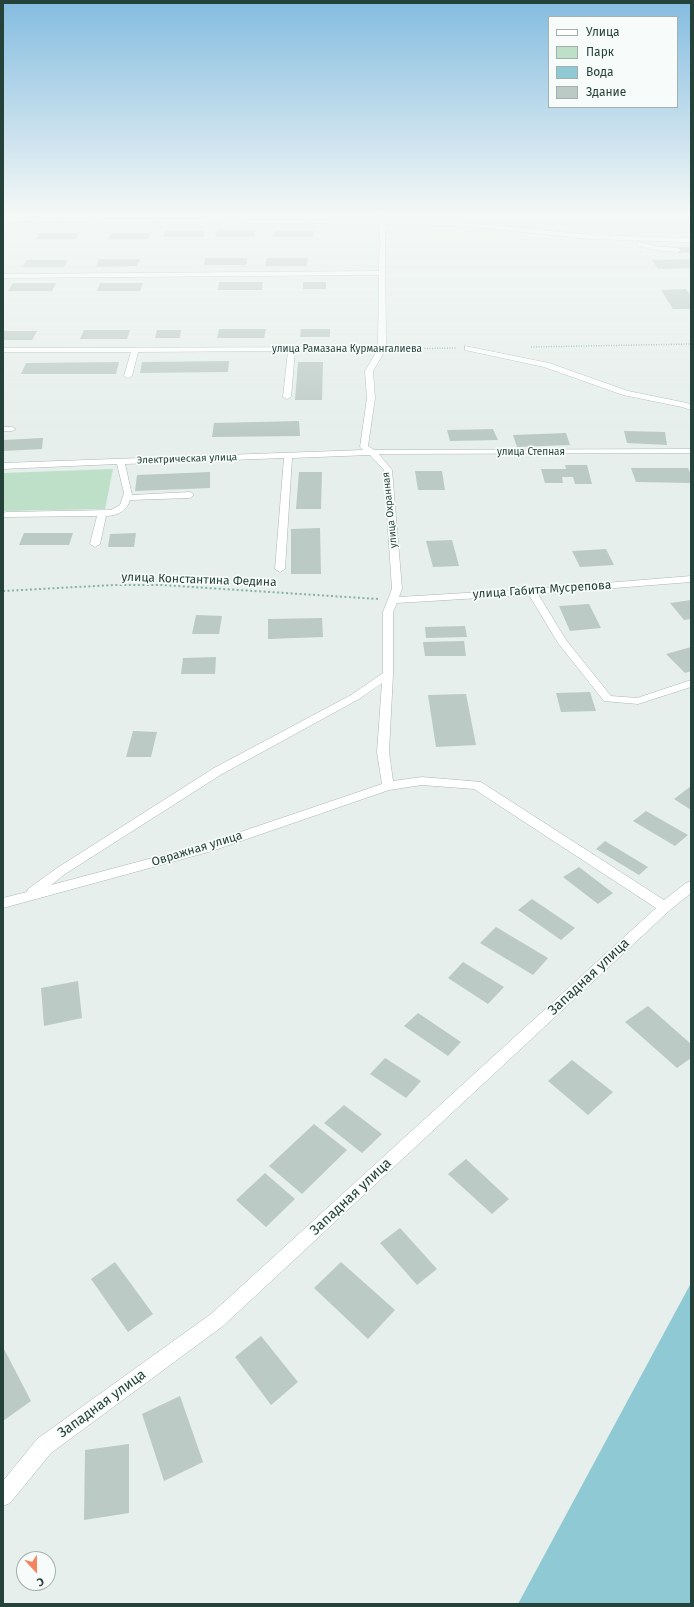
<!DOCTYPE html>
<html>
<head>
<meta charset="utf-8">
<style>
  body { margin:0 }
  #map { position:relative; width:694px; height:1607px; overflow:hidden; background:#e6efeb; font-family:"Fira Sans",sans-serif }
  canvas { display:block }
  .frame { position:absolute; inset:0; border:4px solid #24423a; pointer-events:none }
  .legend { position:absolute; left:548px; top:16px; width:130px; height:92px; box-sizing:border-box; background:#f7fbf9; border:1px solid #a3b1ad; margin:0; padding:5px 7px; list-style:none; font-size:12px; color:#24423a }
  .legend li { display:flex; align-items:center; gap:8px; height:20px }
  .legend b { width:20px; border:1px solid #a3b1ad }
  .north { position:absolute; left:16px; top:1551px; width:40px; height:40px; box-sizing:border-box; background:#f7fbf9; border:1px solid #a3b1ad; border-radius:50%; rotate:158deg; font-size:11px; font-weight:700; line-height:16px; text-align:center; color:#24423a }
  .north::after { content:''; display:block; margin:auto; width:14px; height:18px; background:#f4845f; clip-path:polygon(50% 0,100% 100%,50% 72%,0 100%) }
</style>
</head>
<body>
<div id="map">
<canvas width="694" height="1607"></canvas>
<div class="frame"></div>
<ul class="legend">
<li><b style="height:5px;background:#fff"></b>Улица</li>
<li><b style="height:11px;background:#bfe0c8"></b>Парк</li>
<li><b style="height:11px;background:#8ec9d4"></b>Вода</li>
<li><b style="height:11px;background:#bbcac4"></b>Здание</li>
</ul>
<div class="north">С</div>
</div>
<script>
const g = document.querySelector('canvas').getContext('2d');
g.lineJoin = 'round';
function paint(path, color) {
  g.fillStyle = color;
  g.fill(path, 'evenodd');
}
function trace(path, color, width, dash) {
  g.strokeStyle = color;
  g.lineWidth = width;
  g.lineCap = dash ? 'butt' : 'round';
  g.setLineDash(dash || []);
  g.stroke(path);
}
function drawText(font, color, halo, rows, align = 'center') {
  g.font = font + ' "Fira Sans",sans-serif';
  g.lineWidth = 3.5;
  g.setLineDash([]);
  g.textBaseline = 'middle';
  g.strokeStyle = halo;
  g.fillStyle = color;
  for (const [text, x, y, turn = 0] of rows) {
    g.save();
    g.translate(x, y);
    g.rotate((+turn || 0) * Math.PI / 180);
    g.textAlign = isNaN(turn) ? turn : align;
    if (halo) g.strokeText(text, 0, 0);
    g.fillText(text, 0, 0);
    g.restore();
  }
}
const green = new Path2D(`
  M113,469L105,509L3,511V473Z`);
const water = new Path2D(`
  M691,1283V1604H518Z`);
const building = new Path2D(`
  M416,211H464L465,214H417Z
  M499,211H516L517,213H500Z
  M217,230H256L255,237H215Z
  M166,231H205L203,237H163Z
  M275,231H314L313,237H273Z
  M39,233H79L76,239H35Z
  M111,233H151L148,239H108Z
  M677,247H691V252H680Z
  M205,258H247L246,265H204Z
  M267,258H308L307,266H265Z
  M99,259H140L137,266L96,267Z
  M691,259V268L658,269L652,260Z
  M27,260H68L64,267H22Z
  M219,282H263L262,290H218Z
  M303,282H326V289H303Z
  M13,283H56L52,291H8Z
  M100,283H143L140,291H97Z
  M686,289L691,296V309H673L661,290Z
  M219,329H266L264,338H217Z
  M301,329H330V337H300Z
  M84,330H130L127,339H80Z
  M157,330H181L180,338H155Z
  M3,331H37L32,340H3Z
  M229,361L228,372L140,373L142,362Z
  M119,362L116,374H21L26,363Z
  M298,362H323L322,400H295Z
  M299,421L300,436L212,437L214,423Z
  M493,429L498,440L450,441L447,430Z
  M624,431L665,432L667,445L627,443Z
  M566,433L570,445L517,447L513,435Z
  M43,438L42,449L3,451V440Z
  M565,465H587L592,484H575L573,477H562L563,483H545L541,469H566Z
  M631,468H688L691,475V483L636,482Z
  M415,471H442L445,490H418Z
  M210,472V488L135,491L137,475Z
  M299,472H322L321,509H296Z
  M320,528L321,574H291V529Z
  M24,533H73L69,545H19Z
  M136,533L134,547H108L110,534Z
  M452,540L459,566L433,567L426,541Z
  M606,549L614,565L580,567L572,551Z
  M691,600V619L684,620L670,603Z
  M589,604L601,628L570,631L559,606Z
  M196,615L222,616L219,634H192Z
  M322,618L323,637L268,639V619Z
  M465,626L467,637L426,638L425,627Z
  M464,641L466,656H425L423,642Z
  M691,647V671L685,673L666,654Z
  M216,657L215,674H181L183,658Z
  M590,692L596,711L561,712L556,693Z
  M466,694L476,745L436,747L428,695Z
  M133,731L157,732L151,757H126Z
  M691,786V810L674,799Z
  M646,811L688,835L675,846L633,821Z
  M605,841L648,867L639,875L596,849Z
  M579,867L613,893L598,904L563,877Z
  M532,899L575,928L561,940L518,910Z
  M496,927L548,958L533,975L480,943Z
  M463,962L504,987L488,1004L448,978Z
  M78,981L82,1018L44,1026L41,988Z
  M648,1006L691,1044V1058L677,1068L625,1022Z
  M418,1013L461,1042L448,1056L404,1026Z
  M385,1058L421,1081L406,1098L370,1074Z
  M572,1060L613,1092L588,1115L548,1081Z
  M344,1105L382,1134L362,1153L324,1123Z
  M314,1124L347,1150L302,1194L269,1166Z
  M466,1159L509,1199L492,1214L448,1174Z
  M265,1173L295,1199L266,1227L236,1200Z
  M400,1228L437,1269L417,1285L380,1243Z
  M115,1262L153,1314L128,1332L91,1279Z
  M341,1262L395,1310L368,1339L314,1288Z
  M261,1336L298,1382L271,1405L235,1357Z
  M3,1347L31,1401L3,1421Z
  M180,1396L203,1462L164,1481L142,1414Z
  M129,1444V1513L84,1520L85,1450Z`);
const minorTunnel = new Path2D(`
  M678,250H691`);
const pathFar1 = new Path2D(`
  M531,347L691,344
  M397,349L456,348`);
const path = new Path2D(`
  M3,591L114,585H161L378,599`);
const minor = new Path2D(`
  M379,211H385V221H452L591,235L691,238V242L591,239L452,225L385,224L386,349L373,371L375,398L368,446L374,450L691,449V453L379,454L392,470L402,589L399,597L532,589L691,576V582L538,594L566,640L611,696L637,698L691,680V687L638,704L604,701L558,643L529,595L397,603L393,612V674L389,752L393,781L422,777L481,782L664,900L686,883L691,881V893L670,910L223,1326L51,1453L10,1503L3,1506V1481L37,1439L211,1314L656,908L474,789L422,785L389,790L212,851L3,908V898L27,892L28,889L57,868L214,768L351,695L383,673V612L392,589L384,470L370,455L292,458L285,569L280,572L275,569L284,458L125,464L132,495L190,492L194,495L190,498L130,500C127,511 117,516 106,516L100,544L95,547L90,544L97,516L3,517V513L6,512L111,510L120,505L124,493L117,464L3,469V463L363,450L360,447L367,398L365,371L377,351H295L291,397L287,399L283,397L288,351L138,352L132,376L128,378L124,376L131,352H3V348L378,347L379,275L3,278V274L379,271L380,224L3,221V217L380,221ZM382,683L377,752L382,784L205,844L51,885L65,874L222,774L359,699Z
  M639,242L654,246L678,248L681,250L678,252L654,250L637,245V243Z
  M465,346L549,363L628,391L687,403L691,405V410L682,407L623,395L544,367L465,350Z
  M3,427H12L16,429L12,431H3Z`);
const farStreetnames = [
  ["улица Рамазана Курмангалиева",347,349],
  ["улица Степная",531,452],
  ["Электрическая улица",187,459,-2],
  ["улица Охранная",390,510,-96]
];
const streetNames = [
  ["улица Константина Федина",199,580,2],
  ["улица Габита Мусрепова",542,590,-4],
  ["Овражная улица",197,849,-17]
];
const nearStreetnames = [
  ["Западная улица",589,977,-43],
  ["Западная улица",351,1197,-43],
  ["Западная улица",102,1404,-36]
];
paint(green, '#bfe0c8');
paint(water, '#8ec9d4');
paint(building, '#bbcac4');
trace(minorTunnel, '#bfccc8', 6, [6, 3]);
trace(minor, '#a8b8b2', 1);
trace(pathFar1, '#86b3a5', 1.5, [1, 1.5]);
trace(path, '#86b3a5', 2, [2, 2.5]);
paint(minor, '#fff');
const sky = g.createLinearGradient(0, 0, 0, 435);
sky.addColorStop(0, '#84bce0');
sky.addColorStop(0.49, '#f4f8f6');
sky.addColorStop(1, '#f4f8f600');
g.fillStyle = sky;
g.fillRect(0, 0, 694, 435);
drawText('10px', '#24423a', '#f7fbf9', farStreetnames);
drawText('12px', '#24423a', '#f7fbf9', streetNames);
drawText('14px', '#24423a', '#f7fbf9', nearStreetnames);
</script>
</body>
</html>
